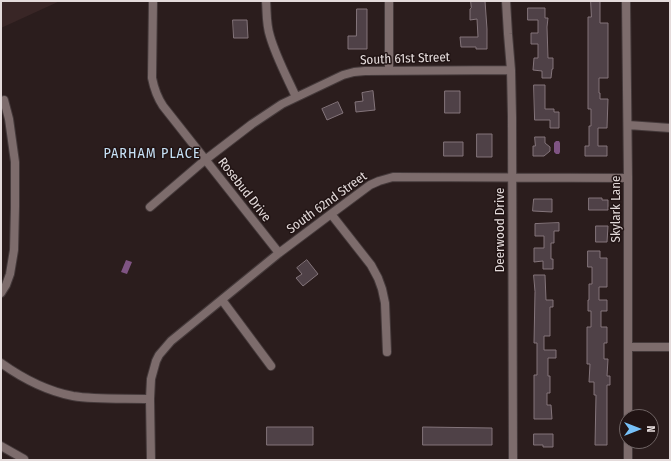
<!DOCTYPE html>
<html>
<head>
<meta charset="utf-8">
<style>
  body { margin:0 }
  #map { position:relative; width:671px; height:461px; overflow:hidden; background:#2b1d1d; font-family:"Fira Sans Condensed",sans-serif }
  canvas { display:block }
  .frame { position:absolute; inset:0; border:2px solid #e4dbdb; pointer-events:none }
  .north { position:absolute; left:619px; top:409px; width:40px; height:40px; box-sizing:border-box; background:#211414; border:1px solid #6f6464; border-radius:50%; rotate:90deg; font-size:11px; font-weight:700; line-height:16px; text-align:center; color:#e4dbdb }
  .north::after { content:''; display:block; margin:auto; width:14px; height:18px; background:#76c0f7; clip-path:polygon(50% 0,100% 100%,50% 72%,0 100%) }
</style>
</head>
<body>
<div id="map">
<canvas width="671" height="461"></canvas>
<div class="frame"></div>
<div class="north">N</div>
</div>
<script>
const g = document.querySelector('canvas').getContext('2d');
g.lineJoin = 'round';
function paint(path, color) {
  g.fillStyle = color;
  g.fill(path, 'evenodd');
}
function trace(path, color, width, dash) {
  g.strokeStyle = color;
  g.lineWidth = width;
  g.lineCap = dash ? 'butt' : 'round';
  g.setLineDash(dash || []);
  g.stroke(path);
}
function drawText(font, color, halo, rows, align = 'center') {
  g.font = font + ' "Fira Sans Condensed",sans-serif';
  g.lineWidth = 3;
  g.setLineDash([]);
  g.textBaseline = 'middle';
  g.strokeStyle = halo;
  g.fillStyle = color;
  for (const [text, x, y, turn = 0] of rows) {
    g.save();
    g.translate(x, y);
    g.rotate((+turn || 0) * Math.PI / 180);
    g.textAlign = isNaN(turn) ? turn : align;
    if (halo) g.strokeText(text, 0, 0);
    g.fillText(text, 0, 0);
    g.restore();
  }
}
const built = new Path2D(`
  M1,1H60L1,28Z`);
const water = new Path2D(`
  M556,141H559L560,143V152L559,154H556L554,152V143Z
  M126,260L132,262L127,274L121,272Z`);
const building = new Path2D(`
  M471,1H485L487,29V49H476V47H461L460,37H478L477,19L470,20V9L471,8Z
  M591,1H600V23H608V78H599V93H600V99H608L607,128H598V146H607V156H585V146H589V126H591V109H588V17H591Z
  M528,8H545V18H548L547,27L548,58H553V69H552L551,78H542V71L533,70L534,58H538V44H531V33H538V20H528Z
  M357,9H367V49H348V36H356Z
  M233,20H247L248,38H234Z
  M534,85H545V109H554V112H559V128H550V120H535Z
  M373,91L375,110L356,112L355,102L363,101L362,93Z
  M445,91H460V113H445Z
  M338,102L343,113L327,120L322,109Z
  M477,134H492V157H477Z
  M535,137H545V143L550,147V151L544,156H533V146H535Z
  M444,142H463V156H444Z
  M589,198H602V200H608V210H589Z
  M534,199H552V212L533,211Z
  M559,223V231H554V243H551V259H553V269H543V261L534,262V248H544V236H535V224Z
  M596,226H608L607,242H596Z
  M588,251H600V258H607V287H599V300H607V311H601V327H607V343H604V359H608L607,376H610V385H607V445H595L596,395H594V382H589L590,364H587V327H591V311H588V300H589V284H592V267H588Z
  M307,260L318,274L303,286L296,278L302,274L297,268Z
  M534,275H545L546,300H553V307H550V336H544V350H556V358H548V376H550V393H547V405H551L552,419H534V375H537V343H534L535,292Z
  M267,427H313V445H267Z
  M423,427L492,428V445H423Z
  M534,434H553V447H543V445H534Z`);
const minor = new Path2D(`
  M153,1L152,78C154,88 157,97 163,106L279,253
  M266,1C267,13 266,24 270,36C276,57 287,77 296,97
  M506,1L508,34L511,70L512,117L513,460
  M626,1L628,178V417
  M389,70V1
  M628,125L670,128
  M150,207L205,160L252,124L282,104L343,75L354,72L365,71L511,70
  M331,214L371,265L378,278L382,289L385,303L387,352
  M1,293L6,285L10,274L14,250L15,207V162L9,119L4,100
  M222,300L271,366
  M628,347H670
  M1,363C22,378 47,391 73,396C97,400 126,398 150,399
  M1,446L24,459
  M151,460L150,399L151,379L156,361L159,355L171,341L279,253L331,214L370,185L379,181L393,177L628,178
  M628,460V441`);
const streetNames = [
  ["South 61st Street",405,59,-2],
  ["Rosebud Drive",244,190,52],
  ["South 62nd Street",327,203,-36],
  ["Skylark Lane",616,209,-90],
  ["Deerwood Drive",500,230,-90]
];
const neighbourhoodNames = [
  ["PARHAM PLACE",152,154]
];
paint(built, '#392626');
paint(water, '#7f5483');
paint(building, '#4f4147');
trace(building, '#84757b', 1);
trace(minor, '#453a3b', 10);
trace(minor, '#7d6c6c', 8);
drawText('13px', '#e4dbdb', '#211414', streetNames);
g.letterSpacing = '1px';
drawText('14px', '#c7e1f6', '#211414', neighbourhoodNames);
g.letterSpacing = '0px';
</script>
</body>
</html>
